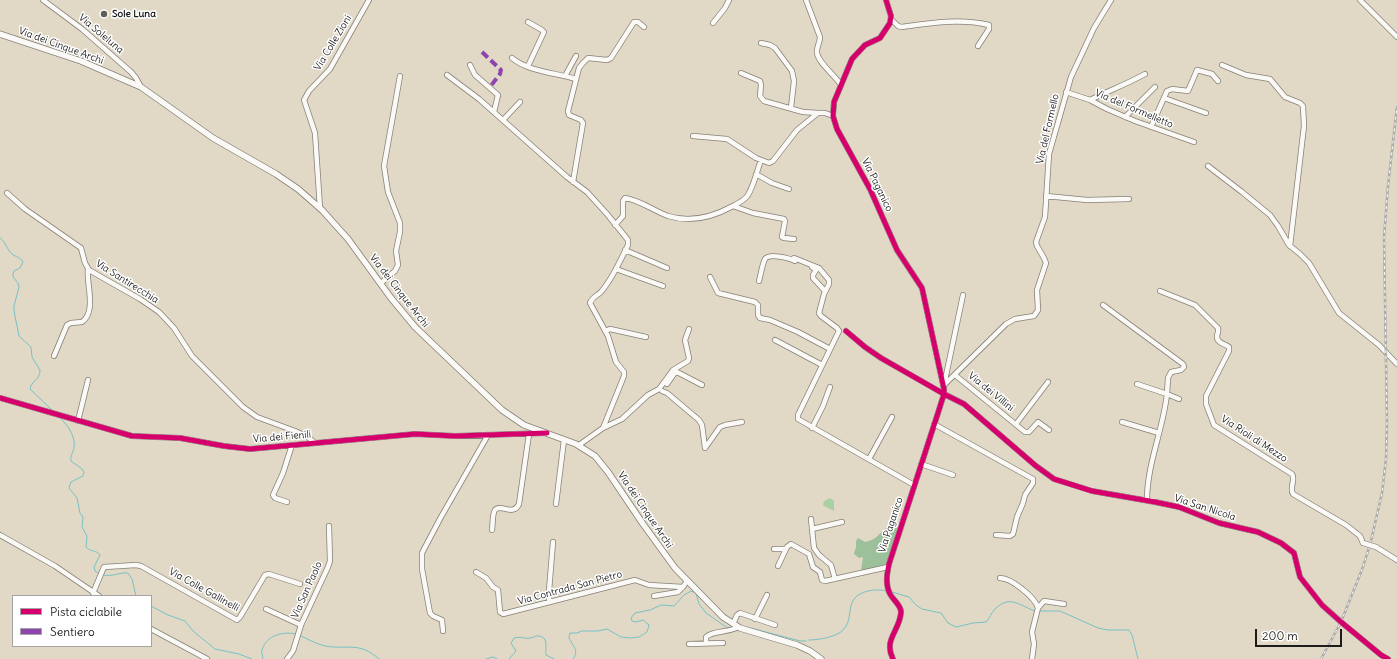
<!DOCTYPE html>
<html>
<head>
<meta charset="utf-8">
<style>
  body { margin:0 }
  #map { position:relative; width:1397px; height:659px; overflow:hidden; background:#e1d8c6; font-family:Delius,sans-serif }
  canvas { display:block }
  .legend { position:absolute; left:12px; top:595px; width:140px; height:52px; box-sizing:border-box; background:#fff; border:1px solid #a4a4a4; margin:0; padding:5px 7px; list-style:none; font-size:12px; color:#1c1c1c }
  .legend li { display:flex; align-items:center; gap:8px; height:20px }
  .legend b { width:20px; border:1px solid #a4a4a4 }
  .scale { position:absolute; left:1255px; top:629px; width:87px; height:18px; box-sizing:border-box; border:2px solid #1c1c1c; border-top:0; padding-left:5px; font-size:12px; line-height:14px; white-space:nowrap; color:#1c1c1c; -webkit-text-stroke:3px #fff; paint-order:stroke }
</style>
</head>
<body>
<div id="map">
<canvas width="1397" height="659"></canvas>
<ul class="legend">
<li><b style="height:5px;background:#d6006c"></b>Pista ciclabile</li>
<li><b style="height:5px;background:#8e44ad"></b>Sentiero</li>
</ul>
<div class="scale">200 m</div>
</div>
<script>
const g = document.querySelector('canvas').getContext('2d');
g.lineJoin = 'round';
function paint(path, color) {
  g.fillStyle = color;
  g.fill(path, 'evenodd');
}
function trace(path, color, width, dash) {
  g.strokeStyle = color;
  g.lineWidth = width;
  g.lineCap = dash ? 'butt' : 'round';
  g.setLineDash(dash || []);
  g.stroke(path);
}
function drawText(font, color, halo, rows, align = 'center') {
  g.font = font + ' Delius,sans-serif';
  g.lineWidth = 3;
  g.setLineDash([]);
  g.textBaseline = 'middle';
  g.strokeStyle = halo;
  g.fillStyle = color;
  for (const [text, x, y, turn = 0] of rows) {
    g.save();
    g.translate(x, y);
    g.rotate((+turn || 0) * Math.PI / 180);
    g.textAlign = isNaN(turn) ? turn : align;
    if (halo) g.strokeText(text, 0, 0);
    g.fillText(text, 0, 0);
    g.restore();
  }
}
const green = new Path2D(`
  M830,498L834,501V511L826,507L823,505L824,501Z`);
const forest = new Path2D(`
  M893,525L898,527L888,559L887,566L861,571L863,557L859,558L854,554L856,547V541L858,538L865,542C882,539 879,528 893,525Z`);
const stream = new Path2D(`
  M0,238C6,242 7,250 12,254C16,257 20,257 23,262L20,268L14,271L13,274V277L18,283L19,287L14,306V311L19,336L31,347L32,357L40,370C40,380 31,381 30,389L53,411
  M59,417C67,424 76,436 74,448C73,453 70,456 71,461L82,469L84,472L83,476L71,482L69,488L77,498L80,513L83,517L82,527L87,536L86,547C90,552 97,550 100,555L94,567L95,571L100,574
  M103,575C113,577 120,572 128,573L132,579L136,596
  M892,592L909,597L916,605L922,609L941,613L948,623L956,627L973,623L986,622C990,618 991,613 995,609C1010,594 1020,606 1035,611
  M151,606L168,615L185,621L193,631L215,649L239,654L252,659
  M1038,611H1060L1098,628L1108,630H1129L1132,635L1138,659
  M747,627L800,641H806
  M299,635C308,639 316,644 325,646C348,650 359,641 379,659
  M809,640C818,640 838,637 844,629C850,622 849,614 851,606C854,591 874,588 887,591
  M263,659C263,656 261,653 262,650C266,635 284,631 296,634
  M486,659L493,657L497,659
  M509,659L516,651L511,643L514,638C520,636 524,639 530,638C533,638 536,635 539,636C549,637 545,649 546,655L554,659
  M573,659C580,651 572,645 569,638L570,633H577L582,631H598L607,629L621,637L630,638L639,637L647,632L649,625L643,620L636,622L632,621L631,618L635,613L650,610L661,605L674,606L684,595L691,591L696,593L699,604L706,613L726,627L730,628`);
const minor = new Path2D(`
  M43,0L82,29L131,72L136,78L141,87
  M806,0L820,37C820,43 816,48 817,53C819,64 835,75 841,85
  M886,0L891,16L890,23L880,38L865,45L852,59L834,102L833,116L837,129L870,189L897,250L922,288L944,389V394L937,416L889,564C887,574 885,584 890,594C893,600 901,605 901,612C900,631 883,639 893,659
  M1360,0L1397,37
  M891,19L898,26L901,27C930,23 960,18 989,25V29L978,46
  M713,23L725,8L729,0
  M761,43L770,45L775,48L792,71L794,81L791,108
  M512,58C527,71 556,73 576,79
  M470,65L475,75L498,95L494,112
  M1222,65L1246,75L1270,79L1285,97L1300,103L1303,106L1304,126L1290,246
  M528,66L544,32L542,30L528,22
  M741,73L760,81L761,85L760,96L764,101L803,112L818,113
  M447,75L479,99L567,177L587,192L607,214L628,240V245C620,261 613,278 601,292C597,296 592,297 590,303L608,336L616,362L624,372V376L603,428L579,445
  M565,76L576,56
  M1066,92L1090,100L1107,109L1135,121L1194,142
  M1164,98L1206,113
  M1090,100C1108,91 1127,84 1145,74
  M1125,117L1155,87
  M503,120L520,102
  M1151,127L1167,91L1172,89L1188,91L1197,70L1212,74L1218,81
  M693,136L727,139L756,158L769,163L773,161L797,130L818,113H825L833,116
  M1208,166L1242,192L1270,215L1278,226L1289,245L1300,254L1309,263L1339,313L1379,345L1397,364
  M756,174L772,183L789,189
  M573,182L583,123L581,120L569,115L568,111L579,68L583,63L588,58L607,60L611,58L634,22H638L644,27
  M7,193L25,209L81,248L85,263L89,270L140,299L159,312L174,328L192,356L243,407L257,417L295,431L308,437L315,443
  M1046,196L1087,200L1129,199
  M733,206L753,213L784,219L785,221L782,237L784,238L794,239
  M320,208L315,133L304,100L309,91L330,69L369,0
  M615,225L623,216V201L625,198C640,200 654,211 668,216C691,223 713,217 733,206C739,203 745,200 748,195C754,185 757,171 761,160
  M625,250L667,268
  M794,258L819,268L829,280V284L824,294L819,313L821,316L837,328L839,331L798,415V419L914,485
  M812,267L816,270L813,275V278L825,291
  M616,269L663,286
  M710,277L718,293L755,302L758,305V315L760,318L770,320L798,332L830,349
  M759,281C761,274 762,265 765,259C769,253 789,258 795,261
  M381,283L395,271L398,265L396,251L400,232V223L388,192L384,166L400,76
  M1160,291L1195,305L1218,328C1219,332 1217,333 1217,337C1217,343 1225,344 1229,347V351L1206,396V404L1214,425L1292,474C1296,480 1289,487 1293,494L1346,525L1360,536L1363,543
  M1103,305L1183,364L1184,367L1181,370L1171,372L1168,378L1167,394L1179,399
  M605,331L610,329L646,337
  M846,331L865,347L881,358L944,394L964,404L1036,466L1054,479L1092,491L1155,502L1179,507L1219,523L1258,532L1281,543L1294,553L1300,577L1322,605L1341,622L1381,655L1388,659
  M775,340L822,365
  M54,356L67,325L71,323L82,322C97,311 86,284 88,269
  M955,375L1025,432H1029L1038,422L1049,430
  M667,384L674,374L677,372L702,385
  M1137,384L1167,394C1163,430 1147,464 1147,500
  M944,385L963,295
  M943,386L1006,324L1015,319L1034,316L1038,310L1037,290L1046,263L1044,258L1037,246L1036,242L1045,217L1049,154L1071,77L1094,28L1111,0
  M662,391L667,393L699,420L702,425L705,448L720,427L725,425L742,422
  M0,398L132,436L180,438L224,446L250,449L415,434L455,436L545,433
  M78,421L88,380
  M1122,422L1159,433
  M934,424L1033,479V483L1025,495L1023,503L1017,517L1013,534L1010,536L996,535
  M1016,424L1048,382
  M603,428L622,419L648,395L659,389L673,370L688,361L689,358L685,340L689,329
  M812,428L823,406L830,387
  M869,459L892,417
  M921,464L953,475
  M287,502L275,498L273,495L283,473L292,445
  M556,504L564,440
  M811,519L814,548L819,555L831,565L835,579
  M812,529L842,522
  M492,530C493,525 492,514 495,510C501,503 513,517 519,504L529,434
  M0,535L55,566L99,596
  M1376,547L1397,560
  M774,549H786
  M778,566L787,547L791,544L809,554L813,567L820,572L822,580L825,581L888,567
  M476,572L486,578L493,587L498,590L500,612L503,614L635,580L649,585L683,587L687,581
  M1000,578C1011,578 1035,597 1038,608
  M93,593L104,567L136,565L141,566L237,620L240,617L265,575L269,574L300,584
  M654,596L678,592L683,587
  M549,602V591L553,542
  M266,609L301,625
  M755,619L767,595
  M733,624L737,615L740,613L775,625
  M151,629L207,659
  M443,631L442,620L433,616L430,613L422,569V553L441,517L488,435
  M706,643V637C713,630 729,633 738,627
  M689,644L723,643
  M287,659L293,651L301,625L328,567L330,561L329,526
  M1032,659L1034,644L1032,632L1038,608L1044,601L1064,604`);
const major = new Path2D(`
  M0,34L81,61L141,87L213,138L276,174L298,189L322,210L348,239L391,298L415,327L502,410L524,425L576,444L595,456L608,472L643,524L675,568L723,617L740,628L797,645L810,651L821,659`);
const rail = new Path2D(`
  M1321,659L1341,622L1363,567L1371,541L1382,493L1386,459L1387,423L1384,237L1388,186L1397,107`);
const minorBridge = new Path2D(`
  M1363,543L1376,547`);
const quiet = new Path2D(`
  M482,52L501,70L500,74L490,87`);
const cycleway = new Path2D(`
  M886,0L891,16L890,23L880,38L865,45L852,59L834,102L833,116L837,129L870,189L897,250L922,288L944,389V394L937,416L889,564C887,574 885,584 890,594C893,600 901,605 901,612C900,631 883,639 893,659
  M846,331L865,347L881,358L944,394L964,404L1036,466L1054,479L1092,491L1155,502L1179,507L1219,523L1258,532L1281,543L1294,553L1300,577L1322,605L1341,622L1381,655L1388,659
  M0,398L132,436L180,438L224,446L250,449L415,434L455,436L547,433`);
const markers = [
  [104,14,4,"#615e58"]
];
const poiNames = [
  ["Sole Luna",112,14]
];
const streetNames = [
  ["Via Soleluna",101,34,40],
  ["Via Colle Zioni",333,43,-59],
  ["Via dei Cinque Archi",61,46,20],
  ["Via del Formelletto",1134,109,23],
  ["Via del Formello",1048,129,-77],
  ["Via Paganico",877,185,64],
  ["Via Santirecchia",127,282,32],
  ["Via dei Cinque Archi",399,291,52],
  ["Via dei Villini",991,392,39],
  ["Via dei Fienili",282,437,-5],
  ["Via Rioli di Mezzo",1254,439,33],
  ["Via San Nicola",1205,508,18],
  ["Via dei Cinque Archi",645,510,56],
  ["Via Paganico",891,525,-72],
  ["Via Contrada San Pietro",570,588,-15],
  ["Via Colle Gallinelli",204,590,29],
  ["Via San Paolo",307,590,-66]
];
paint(green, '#a8d0a4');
paint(forest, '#9cc099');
trace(stream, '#77c2c4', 1);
trace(minor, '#858077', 6);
trace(major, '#858077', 7);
trace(minor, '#faf9f6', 4.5);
trace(major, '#faf9f6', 5.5);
trace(rail, '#adaca9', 2.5);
trace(rail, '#fff', 1, [3]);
trace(minorBridge, '#858077', 6, []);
trace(minorBridge, '#faf9f6', 4.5);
trace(quiet, '#8e44ad', 4, [8, 4]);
trace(cycleway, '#d6006c', 5);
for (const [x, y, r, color] of markers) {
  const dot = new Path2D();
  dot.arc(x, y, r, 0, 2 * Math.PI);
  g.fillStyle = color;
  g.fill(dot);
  trace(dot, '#fff', 1.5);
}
drawText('bold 10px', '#1c1c1c', '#fff', poiNames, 'left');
drawText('10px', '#1c1c1c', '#fff', streetNames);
</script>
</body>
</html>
